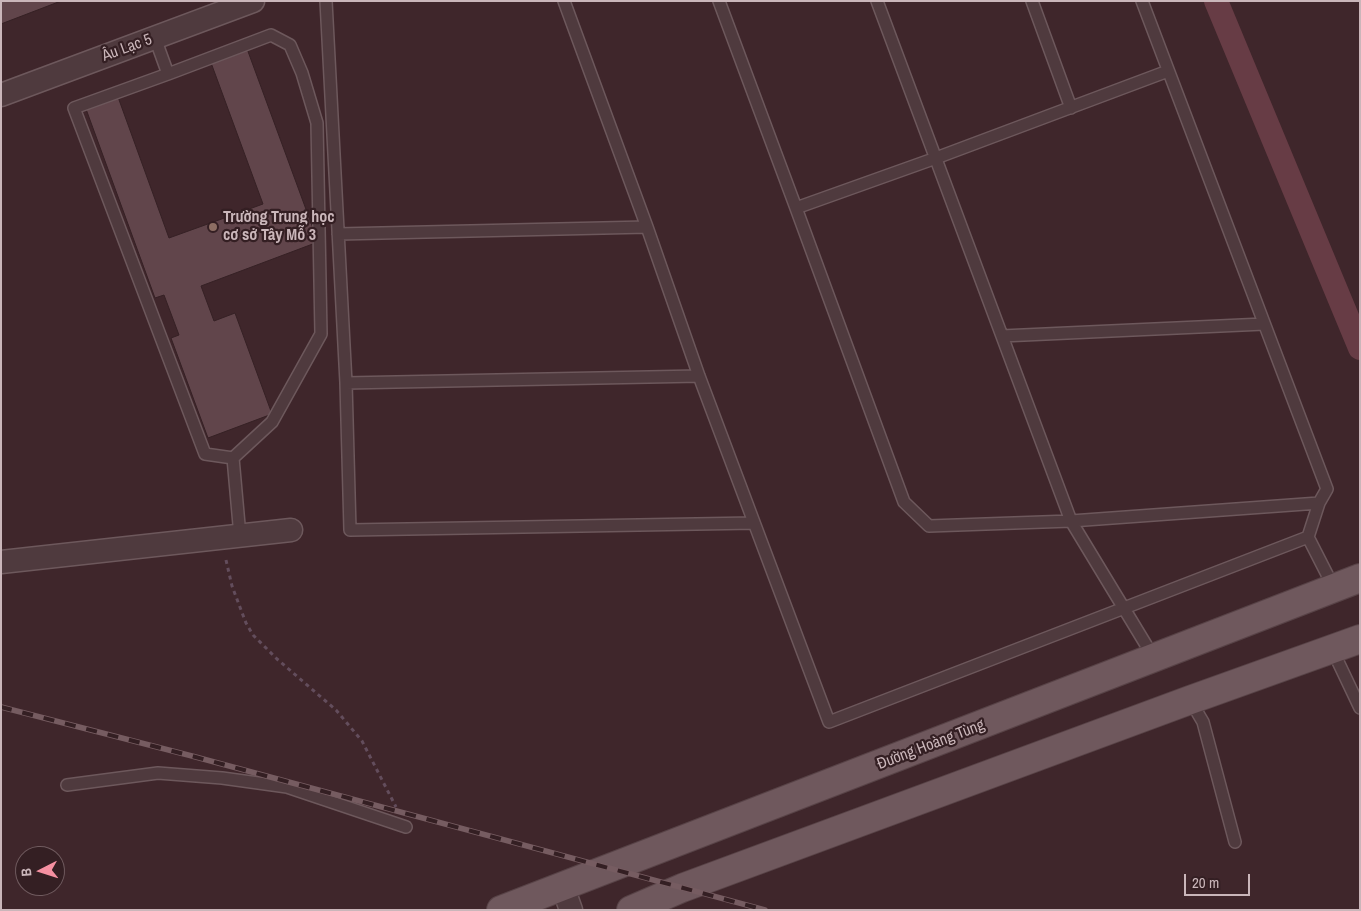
<!DOCTYPE html>
<html>
<head>
<meta charset="utf-8">
<style>
  body { margin:0 }
  #map { position:relative; width:1361px; height:911px; overflow:hidden; background:#3f262b; font-family:"Archivo Narrow",sans-serif }
  canvas { display:block }
  .frame { position:absolute; inset:0; border:2px solid #cab6ba; pointer-events:none }
  .north { position:absolute; left:15px; top:846px; width:50px; height:50px; box-sizing:border-box; background:#341f23; border:1px solid #705b5f; border-radius:50%; rotate:265deg; font-size:14px; font-weight:700; line-height:20px; text-align:center; color:#cab6ba }
  .north::after { content:''; display:block; margin:auto; width:18px; height:22px; background:#f590a1; clip-path:polygon(50% 0,100% 100%,50% 72%,0 100%) }
  .scale { position:absolute; left:1184px; top:874px; width:66px; height:22px; box-sizing:border-box; border:2px solid #cab6ba; border-top:0; padding-left:6px; font-size:15px; line-height:18px; white-space:nowrap; color:#cab6ba; -webkit-text-stroke:4px #341f23; paint-order:stroke }
</style>
</head>
<body>
<div id="map">
<canvas width="1361" height="911"></canvas>
<div class="frame"></div>
<div class="north">B</div>
<div class="scale">20 m</div>
</div>
<script>
const g = document.querySelector('canvas').getContext('2d');
g.lineJoin = 'round';
function trace(path, color, width, dash) {
  g.strokeStyle = color;
  g.lineWidth = width;
  g.lineCap = dash ? 'butt' : 'round';
  g.setLineDash(dash || []);
  g.stroke(path);
}
function paint(path, color) {
  g.fillStyle = color;
  g.fill(path, 'evenodd');
}
function drawText(font, color, halo, rows, align = 'center') {
  g.font = font + ' "Archivo Narrow",sans-serif';
  g.lineWidth = 4.5;
  g.setLineDash([]);
  g.textBaseline = 'middle';
  g.strokeStyle = halo;
  g.fillStyle = color;
  for (const [text, x, y, turn = 0] of rows) {
    g.save();
    g.translate(x, y);
    g.rotate((+turn || 0) * Math.PI / 180);
    g.textAlign = isNaN(turn) ? turn : align;
    if (halo) g.strokeText(text, 0, 0);
    g.fillText(text, 0, 0);
    g.restore();
  }
}
const canal = new Path2D(`
  M1216,1L1360,348`);
const building = new Path2D(`
  M1,1H61L1,24Z
  M246,46L318,242L201,286L214,321L235,313L272,414L208,438L171,338L179,335L164,295L155,298L86,109L118,97L169,238L263,204L210,60Z`);
const path = new Path2D(`
  M226,560L232,586L246,623L253,635L277,659L336,710L362,741L396,807`);
const lane = new Path2D(`
  M326,1L346,383L350,530L754,523
  M564,1L647,227L699,376L829,722L1308,537
  M719,1L796,208L936,158L1168,71
  M877,1L1071,521L1319,503L1308,537L1334,588
  M1032,1L1071,108
  M1142,1L1327,489L1319,503
  M155,38L168,74L271,35L290,45L302,73L317,123L321,334L272,422L233,458L240,536
  M168,74L74,108L205,454L233,458
  M796,208L904,502L929,526L1071,521L1154,658
  M338,234L647,227
  M1002,336L1264,324
  M346,383L699,376
  M1332,649L1360,708
  M1190,700L1203,722L1235,842
  M67,785L158,773L222,778L287,787L406,827`);
const street = new Path2D(`
  M1,95L253,1
  M1,562L291,530
  M563,887L571,910`);
const primary = new Path2D(`
  M501,910L1360,578
  M631,910L682,888L1190,700L1360,639`);
const rail = new Path2D(`
  M1,707L192,756L765,910`);
const markers = [
  [213,227,5,"#8d6e63"]
];
const streetNames = [
  ["Âu Lạc 5",127,48,-20],
  ["Đường Hoàng Tùng",931,745,-21]
];
const poiNames = [
  ["Trường Trung học",223,218],
  ["cơ sở Tây Mỗ 3",223,236]
];
trace(canal, '#673c45', 24);
paint(building, '#61454b');
trace(building, '#362125', 1);
trace(lane, '#6d585c', 14);
trace(street, '#6d585c', 25);
trace(primary, '#584347', 30);
trace(path, '#634d5c', 3, [4, 4]);
trace(lane, '#4f3a3e', 11);
trace(street, '#4f3a3e', 22);
trace(primary, '#6f585d', 28);
trace(rail, '#765c61', 5.5);
trace(rail, '#341f23', 4, [11]);
for (const [x, y, r, color] of markers) {
  const dot = new Path2D();
  dot.arc(x, y, r, 0, 2 * Math.PI);
  g.fillStyle = color;
  g.fill(dot);
  trace(dot, '#341f23', 2);
}
drawText('16px', '#cab6ba', '#341f23', streetNames);
drawText('bold 16px', '#cab6ba', '#341f23', poiNames, 'left');
</script>
</body>
</html>
